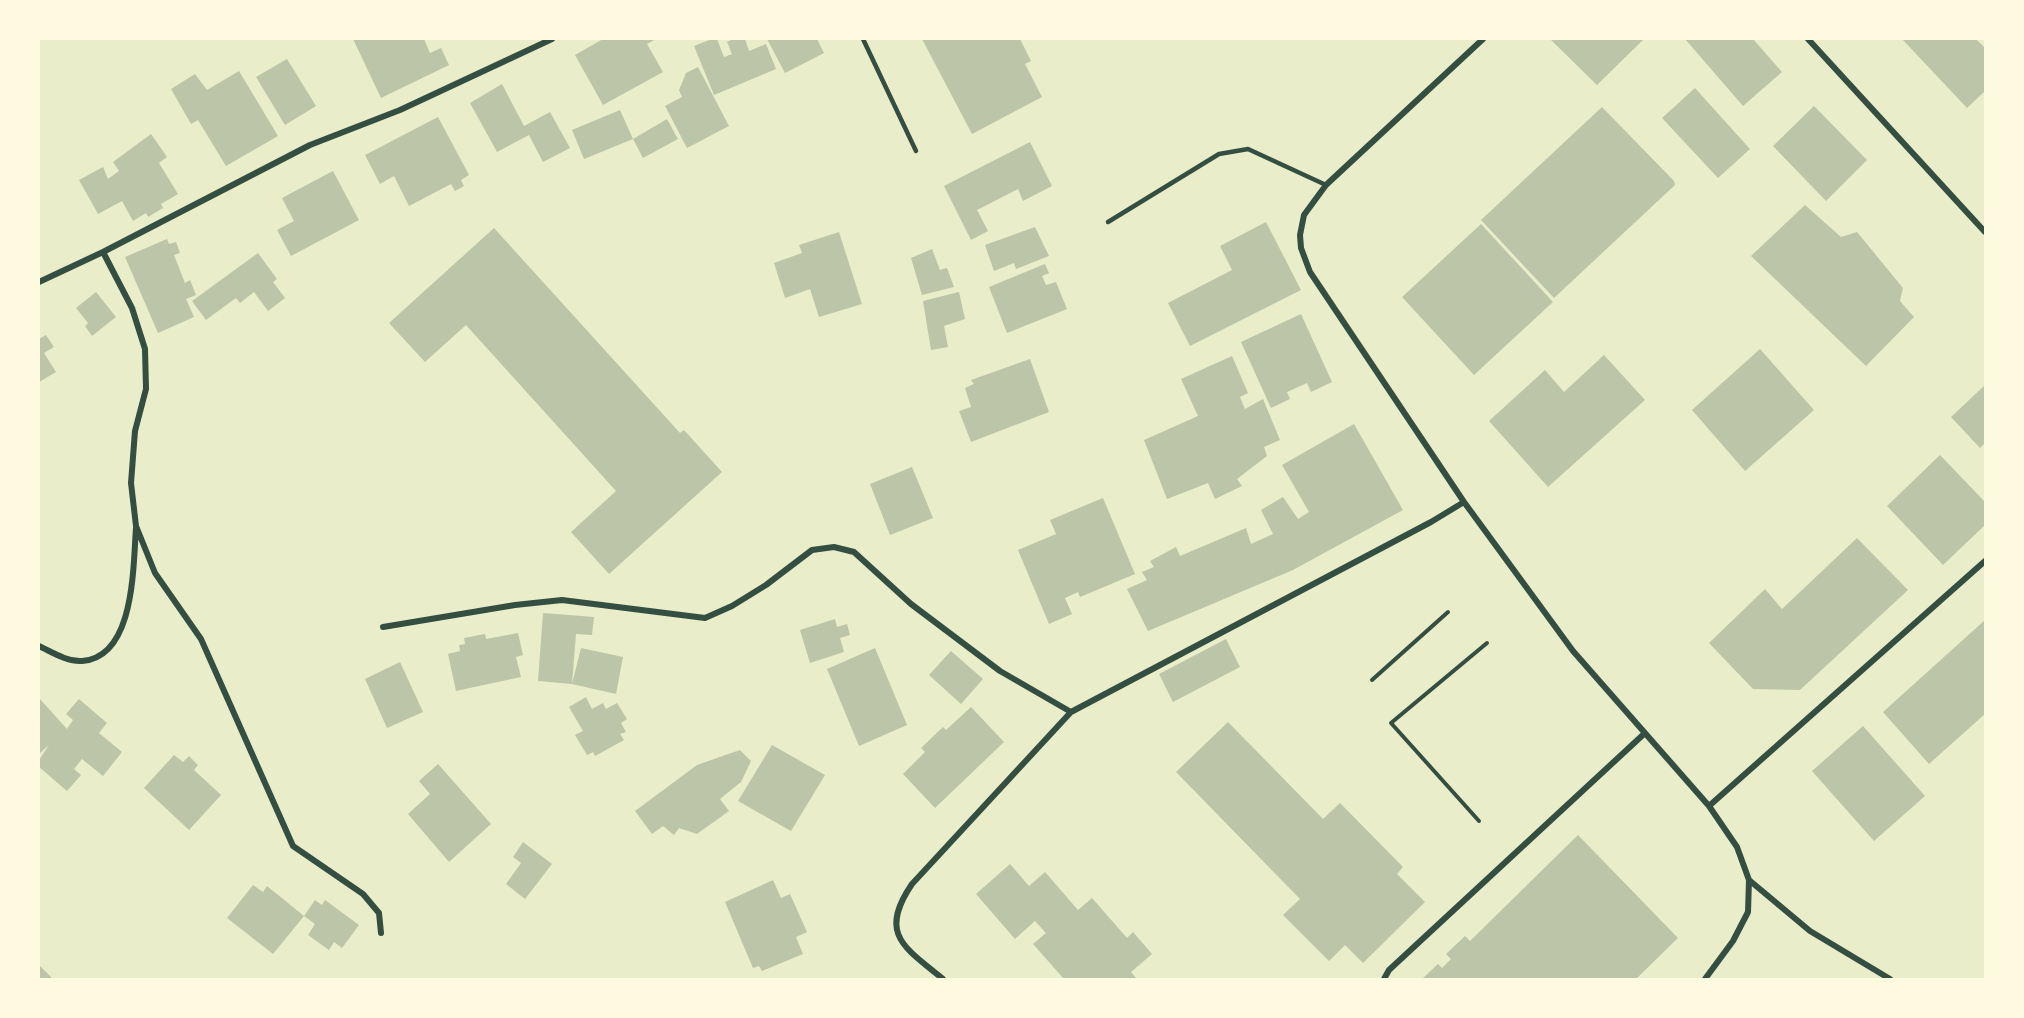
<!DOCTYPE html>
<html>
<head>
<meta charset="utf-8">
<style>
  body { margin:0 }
  #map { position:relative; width:2024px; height:1018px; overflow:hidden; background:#e9edc9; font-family:Ubuntu,sans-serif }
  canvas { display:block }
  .frame { position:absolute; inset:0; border:40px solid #fefae0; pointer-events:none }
</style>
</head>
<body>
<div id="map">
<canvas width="2024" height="1018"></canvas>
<div class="frame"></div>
</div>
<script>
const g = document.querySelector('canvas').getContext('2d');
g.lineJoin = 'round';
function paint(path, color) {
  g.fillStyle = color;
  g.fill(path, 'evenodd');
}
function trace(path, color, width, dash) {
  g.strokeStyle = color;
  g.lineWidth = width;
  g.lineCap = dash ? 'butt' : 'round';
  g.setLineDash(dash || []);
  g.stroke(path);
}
const building = new Path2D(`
  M353,39H424L430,53L441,48L449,65L381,98Z
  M603,39H656L647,44L663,72L603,105L575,55Z
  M712,39H717L724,57L732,54L727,42L733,39H745L749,51L766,44L776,69L714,95L694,46Z
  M767,39H817L824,53L785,73Z
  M922,39H1020L1031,61L1025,64L1042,97L972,134Z
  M1550,39H1644L1597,85Z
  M1685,39H1753L1782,72L1743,106Z
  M1902,39H1976L1985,48V91L1967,108Z
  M287,59L316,106L285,125L256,77Z
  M698,67L729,126L687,148L665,106L682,97L679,90L686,73Z
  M239,71L278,136L226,166L198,120L191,124L171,89L195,74L207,90Z
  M502,84L524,126L550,112L570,148L543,162L529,135L497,152L470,103Z
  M1695,88L1750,149L1718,178L1662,118Z
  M1814,106L1867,160L1826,201L1773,146Z
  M1602,107L1674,181L1675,185L1554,298L1481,220Z
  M620,110L633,139L667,119L678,139L643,158L633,139L584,159L572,130Z
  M438,117L469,175L461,180L464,186L455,191L451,184L409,206L394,176L380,184L365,155Z
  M151,134L167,157L159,163L178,194L161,204L163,208L148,217L146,213L133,221L122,201L98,214L79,180L103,167L108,179L119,171L113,162Z
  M1030,142L1052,186L1023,201L1018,189L977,210L988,231L971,240L944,186Z
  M333,171L359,220L291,256L277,230L294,221L282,198Z
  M1805,205L1841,237L1857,232L1903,288L1900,301L1914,317L1866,366L1751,256Z
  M1266,222L1301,290L1190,346L1168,303L1232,270L1220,246Z
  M1481,224L1553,302L1474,375L1402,297Z
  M1035,227L1049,256L1016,269L1014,263L994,271L985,245Z
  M494,228L680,433L684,430L722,472L609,574L571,532L616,491L466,325L425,362L389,323Z
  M839,232L862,304L819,317L810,289L785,298L774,263L802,253L799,245Z
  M167,239L169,244L176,242L180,253L174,255L185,283L190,280L196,295L186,299L194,317L158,333L125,257Z
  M932,249L940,270L947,268L954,287L922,295L911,258Z
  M258,253L277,279L273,282L285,298L268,311L254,292L240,303L236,298L206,320L192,301Z
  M1045,264L1049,273L1042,276L1046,285L1056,282L1067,309L1007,333L989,287Z
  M96,292L116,317L92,336L85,326L88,323L76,308Z
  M959,292L965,319L944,326L948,347L931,350L923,301Z
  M1301,314L1332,382L1311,392L1307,383L1287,392L1290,399L1271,408L1241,342Z
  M46,335L54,347L44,353L56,372L39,382V339Z
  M1760,349L1814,410L1745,471L1692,410Z
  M1604,355L1645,400L1548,487L1489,421L1545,370L1564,392Z
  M1232,356L1248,393L1240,397L1245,409L1263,399L1280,440L1264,447L1267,456L1237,479L1242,486L1215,499L1208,483L1167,499L1144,440L1198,416L1181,379Z
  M1030,359L1049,412L971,442L959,411L971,407L965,388L974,384L971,380Z
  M1985,385V443L1980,448L1951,417Z
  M1354,424L1403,510L1293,570L1148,631L1127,589L1147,580L1142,572L1154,567L1150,561L1176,547L1180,556L1246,528L1251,544L1273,534L1261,510L1283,497L1298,519L1309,512L1282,465Z
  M1940,455L1985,502V525L1943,565L1887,506Z
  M912,467L933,518L890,535L870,484Z
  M1103,498L1135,574L1080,597L1078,592L1065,598L1072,614L1049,624L1018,550L1056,534L1050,520Z
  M1857,538L1908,590L1800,690L1753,689L1709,643L1765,589L1782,609Z
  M543,613L594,617L592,635L576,634L572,684L581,648L623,657L616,694L572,684L538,681Z
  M835,619L837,627L847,624L850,635L840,638L844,652L810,663L800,630Z
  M1985,620V714L1929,764L1883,712Z
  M518,633L523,655L516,657L521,677L456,691L448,654L460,651L459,645L465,644L464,638L485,634L486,639Z
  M1226,639L1240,667L1173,702L1159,674Z
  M875,648L907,725L859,746L827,669Z
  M951,651L983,679L961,704L929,675Z
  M400,662L423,712L387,728L365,679Z
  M586,697L592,709L603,703L606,709L617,703L627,719L621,723L626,732L620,734L624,740L595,756L593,752L587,755L575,735L583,731L569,707Z
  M39,698L67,729L73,720L66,714L79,699L107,723L99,733L122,752L103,776L82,759L74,769L81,775L67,791L39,767V760L49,745L39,754Z
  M971,707L1004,742L935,808L903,774L925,752L921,748L943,727L946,730Z
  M1228,722L1323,819L1340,803L1403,867L1397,874L1425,902L1363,963L1345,945L1329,961L1283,915L1300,899L1176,772Z
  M1863,726L1925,796L1874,841L1812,771Z
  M772,745L825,775L791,831L738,801Z
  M740,750L751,761L741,782L720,799L729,811L697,834L679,828L674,835L663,826L652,834L635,811L697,765Z
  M174,755L183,762L189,756L198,765L194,770L221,795L189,830L144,788Z
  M438,764L491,824L449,862L408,814L430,794L419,781Z
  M1578,835L1678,938L1636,979H1422L1438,964L1442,968L1451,959L1446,954L1465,936L1470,941Z
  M523,842L552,864L525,899L506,884L521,863L513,857Z
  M1010,864L1029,886L1045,872L1078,910L1092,898L1127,938L1133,932L1152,954L1131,972L1137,979H1064L1033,944L1046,933L1035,921L1015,939L976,894Z
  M773,880L781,898L790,894L807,932L796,937L803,954L762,971L759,966L753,968L725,902Z
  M253,885L263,892L267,886L304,916L273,954L227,918Z
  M315,900L322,905L325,900L359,925L342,948L334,942L329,950L308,935L315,924L304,916Z
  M39,965L53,979H39Z`);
const path = new Path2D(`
  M1372,680L1448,612
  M1479,821L1391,723L1487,643`);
const service = new Path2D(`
  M863,39L916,151
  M1108,222L1219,154L1248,149L1326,185`);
const minor = new Path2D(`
  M1483,39L1326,185L1304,215L1300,235L1301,248L1310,272L1464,502L1573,651L1709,806L1737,847L1749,880L1810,931L1890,979
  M1808,39L1985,232
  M103,252L132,308L145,349L146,389L135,431L131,483L136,526L155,573L201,639L293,846L363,894L379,913L381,933
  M39,282L103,252L310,145L400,110L552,39
  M383,627L515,605L562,600L705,618L732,606L766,585L812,550L834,547L854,552L911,604L1000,671L1071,712
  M39,646C52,652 67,662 82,661C135,657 133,567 136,528
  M1709,806L1985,561
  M943,979C904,947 878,934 912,884L1071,712L1431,522L1464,502
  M1384,979L1389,970L1645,733
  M1705,979L1733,941L1748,912L1749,880`);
paint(building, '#bcc5a7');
trace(path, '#344e41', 4);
trace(service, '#344e41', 4.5);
trace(minor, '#344e41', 6);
</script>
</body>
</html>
